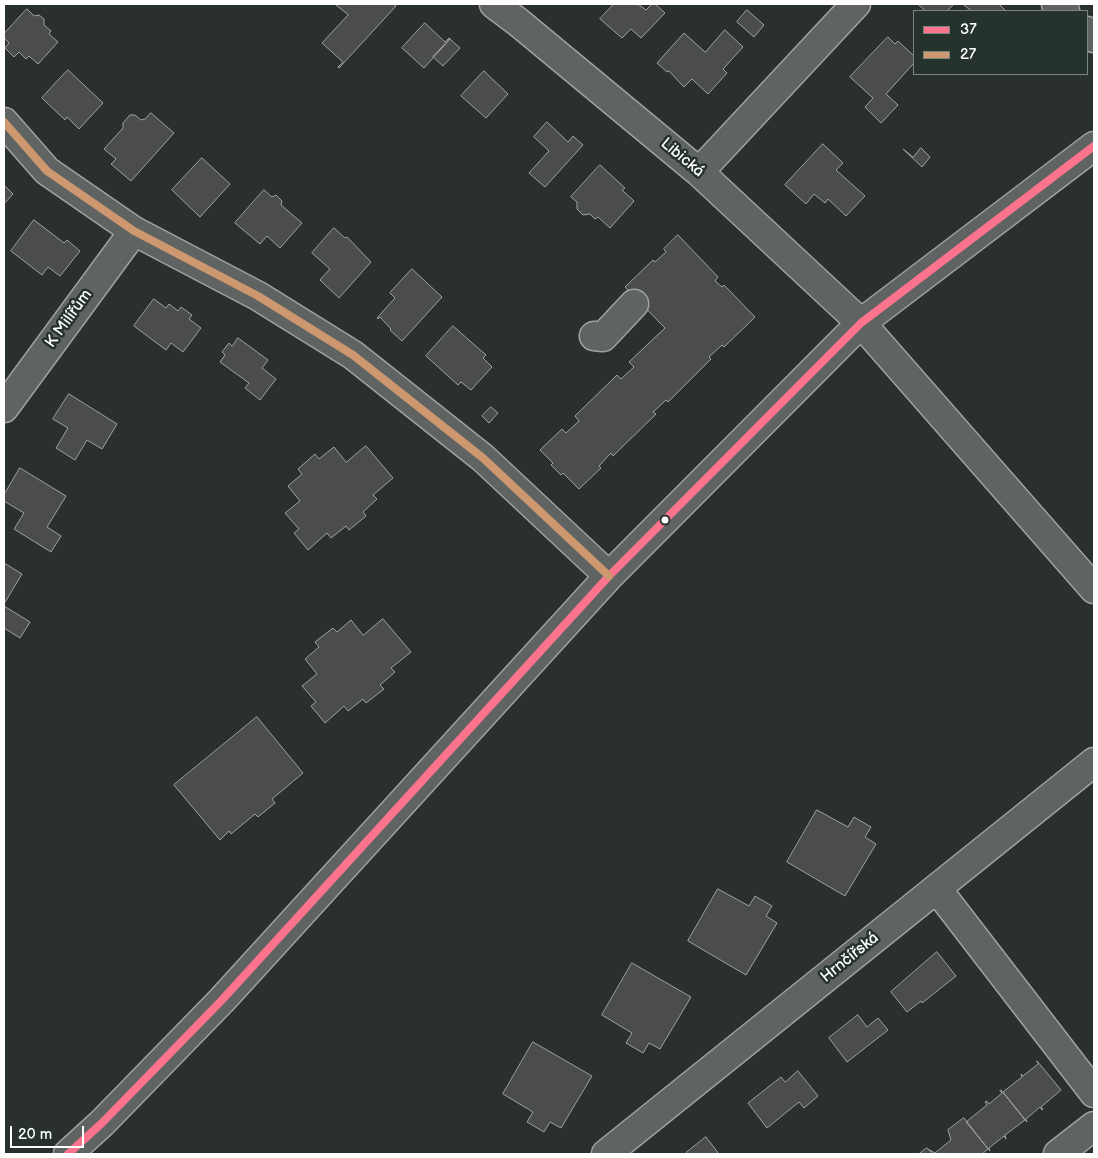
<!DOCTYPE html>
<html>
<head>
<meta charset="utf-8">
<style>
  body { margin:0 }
  #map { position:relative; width:1098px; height:1158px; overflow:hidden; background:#29302d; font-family:"Balsamiq Sans",sans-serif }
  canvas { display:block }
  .frame { position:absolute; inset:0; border:5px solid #fff; pointer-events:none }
  .legend { position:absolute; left:913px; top:10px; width:175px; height:65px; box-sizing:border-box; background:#26332d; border:1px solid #7d8581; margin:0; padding:6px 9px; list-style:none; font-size:15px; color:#fff }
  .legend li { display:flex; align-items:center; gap:10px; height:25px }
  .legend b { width:25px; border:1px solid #7d8581 }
  .scale { position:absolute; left:10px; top:1126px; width:74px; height:22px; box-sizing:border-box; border:2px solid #fff; border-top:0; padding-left:6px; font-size:15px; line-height:18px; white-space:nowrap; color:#fff; -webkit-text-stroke:4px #26332d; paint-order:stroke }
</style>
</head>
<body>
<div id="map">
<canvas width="1098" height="1158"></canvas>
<div class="frame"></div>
<ul class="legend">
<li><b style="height:6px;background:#fc738d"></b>37</li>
<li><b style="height:6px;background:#cd976f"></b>27</li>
</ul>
<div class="scale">20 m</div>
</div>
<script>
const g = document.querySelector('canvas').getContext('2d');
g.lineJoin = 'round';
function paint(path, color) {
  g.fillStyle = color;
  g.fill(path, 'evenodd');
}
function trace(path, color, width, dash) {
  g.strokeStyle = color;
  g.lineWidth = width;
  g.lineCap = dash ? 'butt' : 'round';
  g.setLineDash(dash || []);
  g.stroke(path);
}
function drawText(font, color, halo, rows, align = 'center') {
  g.font = font + ' "Balsamiq Sans",sans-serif';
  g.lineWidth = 5;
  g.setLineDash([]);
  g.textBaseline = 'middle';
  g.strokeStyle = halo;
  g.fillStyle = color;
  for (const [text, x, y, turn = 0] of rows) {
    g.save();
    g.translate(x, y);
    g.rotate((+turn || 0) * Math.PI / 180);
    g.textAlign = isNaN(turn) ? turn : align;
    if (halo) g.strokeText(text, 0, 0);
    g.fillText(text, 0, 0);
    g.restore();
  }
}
const building = new Path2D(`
  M335,4H393L396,6L339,68L338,67L343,62L322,43L348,15Z
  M614,4H638L646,10L652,4H655L665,13L641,38L631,29L622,38L600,19Z
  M918,4H954L947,11H926Z
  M963,4H999L1005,10L1004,11H972Z
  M27,9L34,16L39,15L44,19V25L51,31L49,34L58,42L38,64L29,56L26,59L19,52L14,57L5,48L9,43L4,38V34Z
  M747,10L764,25L754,37L737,22Z
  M425,23L445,42L449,38L450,39L424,68L402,48Z
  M725,30L743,47L723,69L727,73L708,94L692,79L684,87L669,71L667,72L657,63L684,33L705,52Z
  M888,37L895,44L898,41L914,56V63L886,94L898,105L881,123L865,107L873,98L850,77Z
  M450,39L460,48L443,66L433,57Z
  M68,70L103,103L79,129L67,117L65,120L42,98Z
  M484,71L508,94L486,118L461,96Z
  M151,113L174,133L131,181L111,164L116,159L104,149L123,128V123L130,115H135L141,120L145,119Z
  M547,122L568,142L573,136L583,145L545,187L529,173L549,151L534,137Z
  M823,144L843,163L836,170L865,196L846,216L828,199L825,203L814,194L806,204L785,185Z
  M921,148L930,157L922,167L903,149L913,157Z
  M202,158L230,184L200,217L172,190Z
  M600,165L625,188L622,190L634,201L610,228L598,217L595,219L590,214L583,215L577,209V202L571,197Z
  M4,185L13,194L4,204Z
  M264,190L272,197L276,195L282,201L281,205L302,223L280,248L267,236L260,244L235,223Z
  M34,220L64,243L67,240L80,251L60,276L48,267L42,275L11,251Z
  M334,228L345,238L347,237L371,262L339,298L320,280L330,269L312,253Z
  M678,235L718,277L715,281L722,287L724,285L755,317L724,347L722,345L709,357L711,359L668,402L666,400L653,412L656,414L613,456L611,453L599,466L601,468L579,489L563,473L561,475L551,465L553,463L540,450L562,429L566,433L579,421L575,416L617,375L621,379L634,367L629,362L665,328L625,287L653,260L655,262L666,252L664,249Z
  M412,269L442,297L402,341L390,330L391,329L380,317L378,319L377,318L395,298L390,293Z
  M154,299L166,308L169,304L178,311L181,307L192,315L189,319L201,328L183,352L171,343L166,350L134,326Z
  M453,326L486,355L483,358L492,367L471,390L461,382L458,385L426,356Z
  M238,338L268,360L262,368L276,379L260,400L245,388L249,383L220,362L225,355L222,352L229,343L232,346Z
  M69,394L117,424L102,449L87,440L75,460L56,448L68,428L53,419Z
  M491,407L498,413L489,423L482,416Z
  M366,446L393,478L373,495L377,499L363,512L366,516L349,530L346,526L331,538L327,533L308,550L294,533L299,529L285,513L300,501L288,486L302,474L298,469L315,454L319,459L334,447L346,462Z
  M20,468L66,496L47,527L61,536L51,552L14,529L24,513L4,501V495Z
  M4,563L22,574L4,604Z
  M4,606L30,622L20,638L4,628Z
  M383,619L411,652L391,668L395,672L380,685L384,689L366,703L363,699L348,711L344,706L325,723L311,706L316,702L302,686L317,674L305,659L319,647L315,642L333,628L337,632L351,620L363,635Z
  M257,717L303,773L272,799L275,803L258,817L255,814L231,834L229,831L220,840L174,785Z
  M817,810L848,827L854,817L871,827L865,837L876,844L845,896L787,862Z
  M718,889L749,906L755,896L772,906L766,916L777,923L746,975L688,941Z
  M937,952L956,976L922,1003L921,1001L907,1012L891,992Z
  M632,963L691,997L660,1049L649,1043L643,1053L626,1043L632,1033L602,1015Z
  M858,1015L867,1027L878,1018L888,1030L847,1062L829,1038Z
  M533,1042L592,1076L561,1128L550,1122L544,1132L527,1122L533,1112L503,1094Z
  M1037,1061L1061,1090L1041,1107L1043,1109L1042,1110L1040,1107L1026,1119L1027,1122L1003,1092L1022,1077L1021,1074L1023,1076L1038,1064Z
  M798,1071L818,1096L804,1108L799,1102L767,1128L748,1103L781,1077L785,1082Z
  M1001,1090L1025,1120L1005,1135L1006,1139L1004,1136L989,1148L990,1151L966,1122L987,1105L985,1102L987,1101L989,1104L1002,1093L1000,1091Z
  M964,1118L988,1149L982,1154H933L928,1149L935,1153L951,1140L948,1130Z
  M706,1137L719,1154H687L686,1153Z
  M927,1148L933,1154H919Z`);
const minor = new Path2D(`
  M494,4L518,22L699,172L861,323L1094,589
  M1056,4L1065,11
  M1087,31L1094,38
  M4,122L47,171L134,231L258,296L353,355L483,458L609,576
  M699,172L856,4
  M594,336L603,337L634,304
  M4,408L134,231
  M937,889L1094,1093
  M68,1154L102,1123L222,1000L609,576L861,323L1094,146
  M606,1154L1094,762
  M1058,1154L1094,1126`);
const bus1 = new Path2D(`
  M68,1154L102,1123L222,1000L609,576L861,323L1094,146`);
const bus2 = new Path2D(`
  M4,122L47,171L134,231L258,296L353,355L483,458L609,576`);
const markers = [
  [665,520,4.5,"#fff"]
];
const streetNames = [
  ["Libická",682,158,40],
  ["K Milířům",69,319,-54],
  ["Hrnčířská",850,958,-39]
];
paint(building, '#4b4d4d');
trace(building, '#9fa2a0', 1);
trace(minor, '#9fa2a0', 31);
trace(minor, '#5f6362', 28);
trace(bus1, '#fc738d', 8);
trace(bus2, '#cd976f', 8);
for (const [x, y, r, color] of markers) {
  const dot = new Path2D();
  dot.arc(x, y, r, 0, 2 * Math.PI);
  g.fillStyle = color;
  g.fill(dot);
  trace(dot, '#26332d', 2);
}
drawText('16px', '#fff', '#26332d', streetNames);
</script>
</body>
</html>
